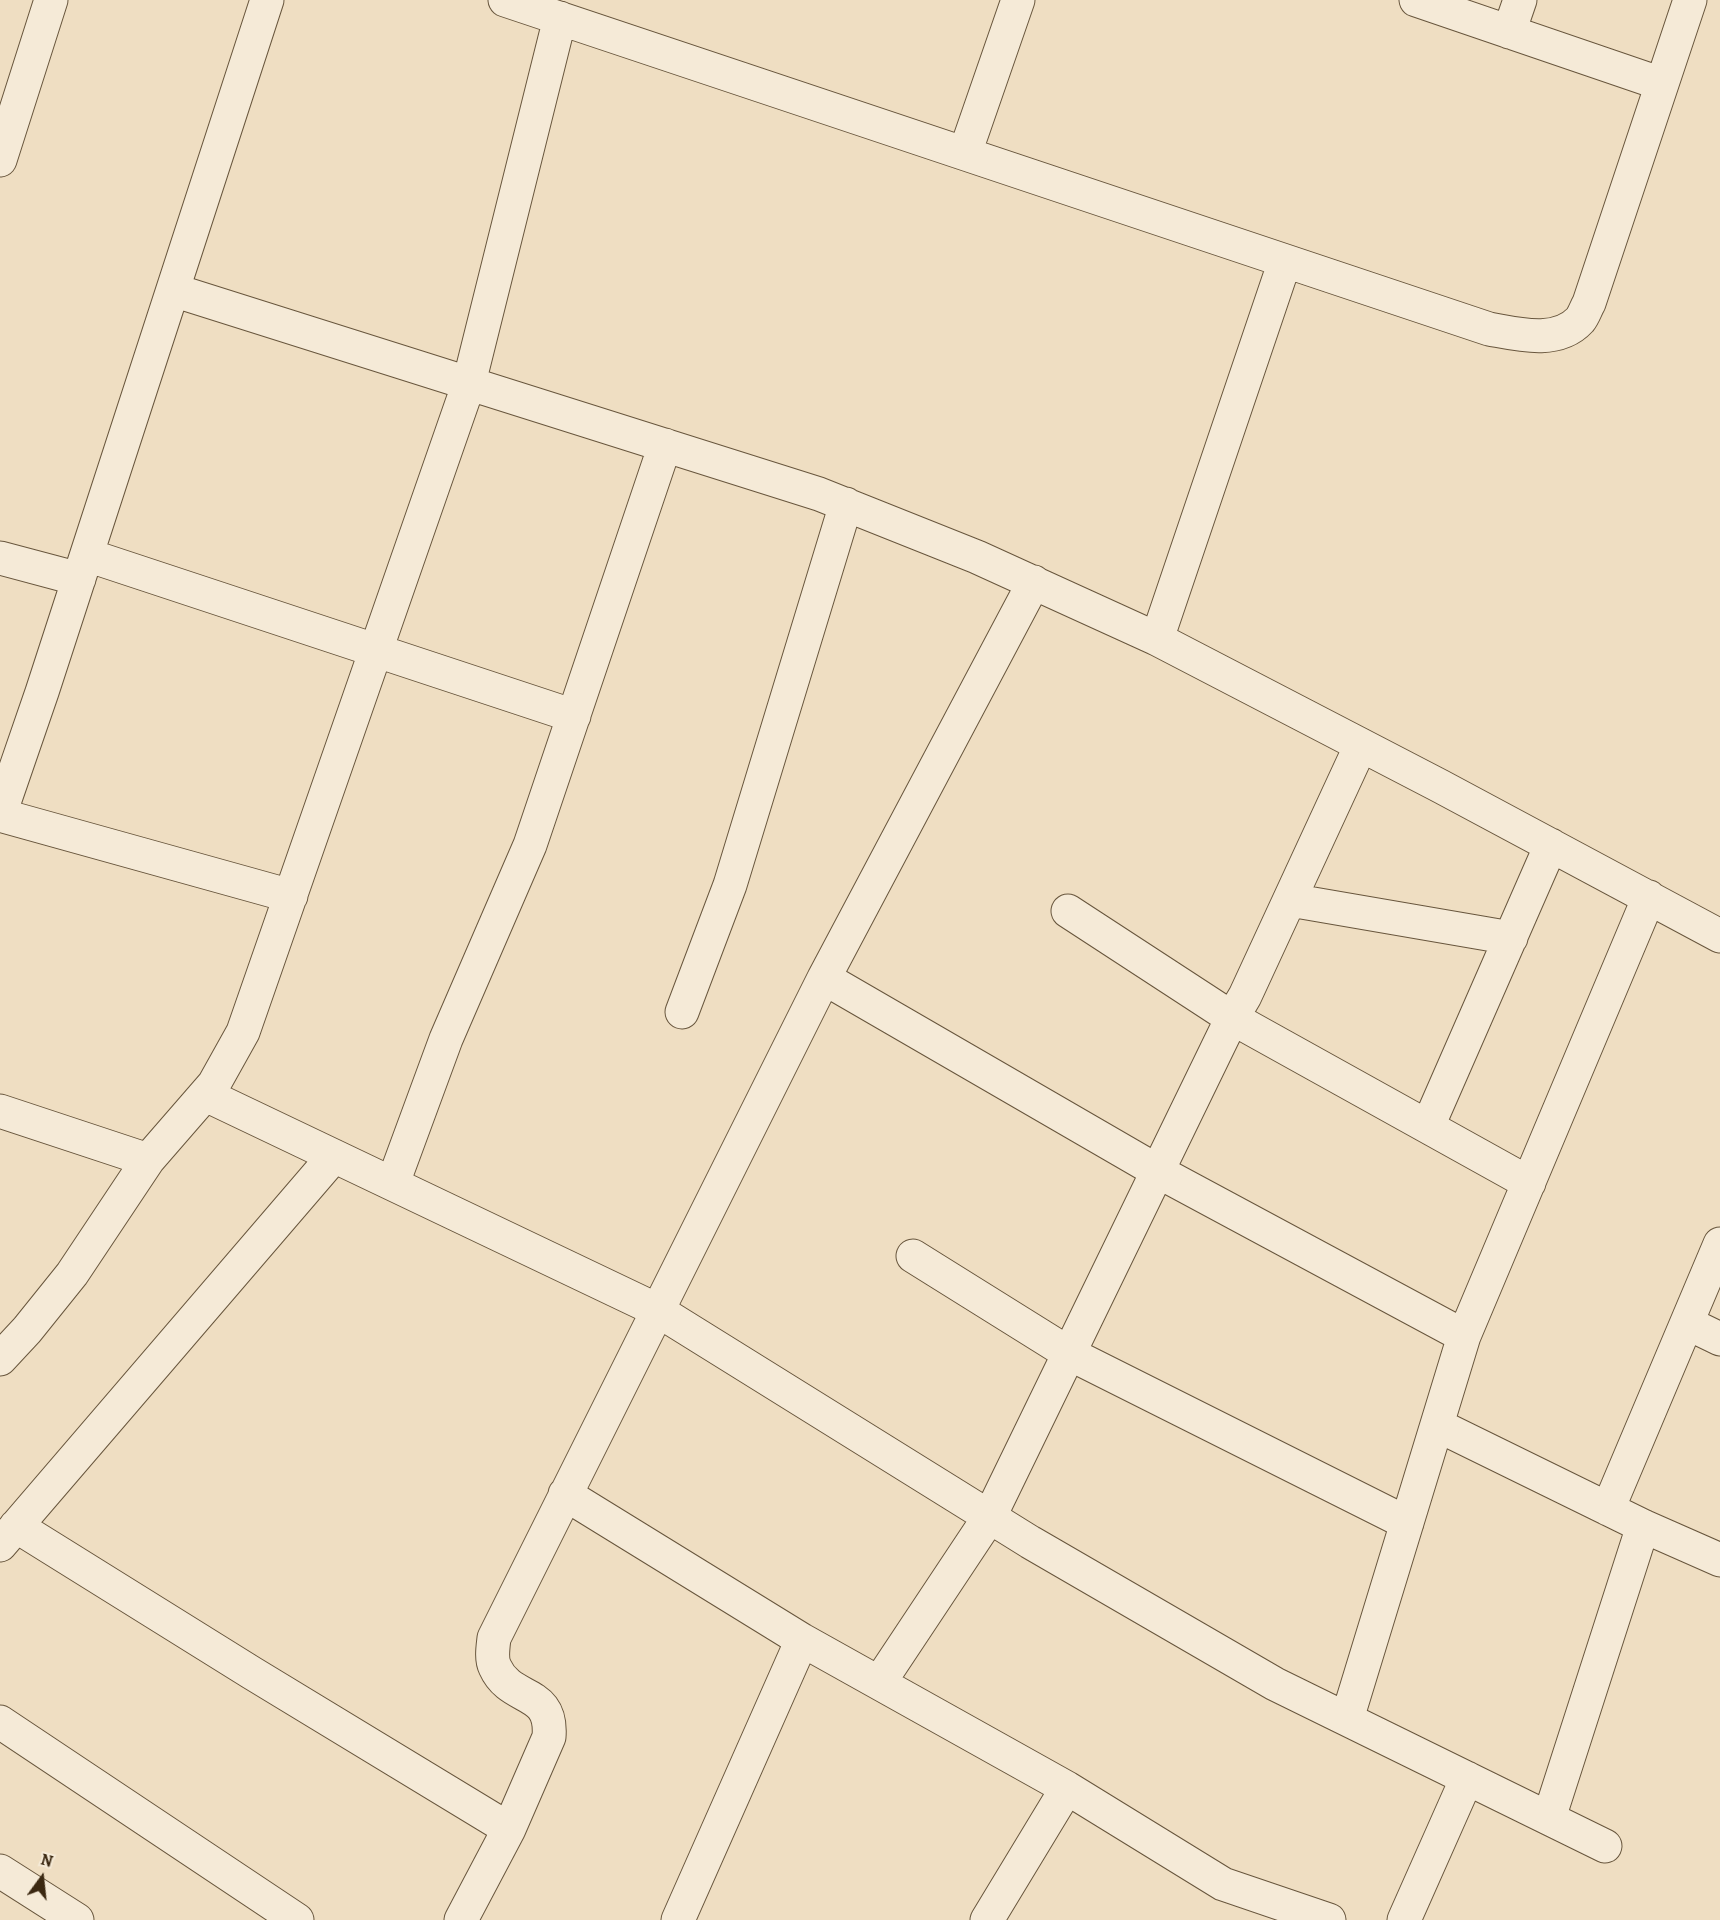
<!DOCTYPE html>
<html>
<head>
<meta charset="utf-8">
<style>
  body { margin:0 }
  #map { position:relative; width:1720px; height:1920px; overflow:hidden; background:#efdec2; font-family:Alegreya,serif }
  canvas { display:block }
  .north { position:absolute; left:12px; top:1848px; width:60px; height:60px; -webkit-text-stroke:4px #f5ead7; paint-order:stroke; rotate:15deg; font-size:16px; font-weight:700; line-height:24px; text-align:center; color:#3b2811 }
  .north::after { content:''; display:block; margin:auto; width:21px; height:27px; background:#3b2811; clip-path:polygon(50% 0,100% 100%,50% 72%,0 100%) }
</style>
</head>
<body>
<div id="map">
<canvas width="1720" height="1920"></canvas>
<div class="north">N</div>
</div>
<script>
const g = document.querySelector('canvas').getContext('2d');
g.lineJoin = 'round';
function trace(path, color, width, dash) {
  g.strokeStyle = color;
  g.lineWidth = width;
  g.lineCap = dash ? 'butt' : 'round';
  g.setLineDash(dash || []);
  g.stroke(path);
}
const street = new Path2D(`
  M505,0L1489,329C1517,334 1557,345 1580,320C1584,315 1586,308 1589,303L1690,0
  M1416,0L1662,84
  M1509,32L1520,0
  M965,153L1018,0
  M0,160L51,0
  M173,290L819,494L977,557L1157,639L1440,786L1720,936
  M87,555L574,716
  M0,558L79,579
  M1157,639L1285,261
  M0,814L42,692L267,0
  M0,815L291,896
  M1290,900L1511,938
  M1068,911L1232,1018L1529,1183
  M824,978L1159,1172L1464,1336
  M682,1012L730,885L846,504
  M206,1095L657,1310L1030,1542L1275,1684L1605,1846
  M0,1111L148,1160L214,1084L243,1032L469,383L560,18
  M1428,1126L1551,845
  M393,1183L446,1039L530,845L665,445
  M913,1256L1070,1354L1407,1523
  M1687,1323L1720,1339
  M0,1359L27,1330L72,1274L148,1160
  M1437,1425L1643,1526L1720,1560
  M565,1494L802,1640L1067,1788L1223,1884L1329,1920
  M1608,1509L1720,1244
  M16,1526L252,1673L509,1829
  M0,1545L334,1156
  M879,1683L990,1516L1232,1018L1245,996L1361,745
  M1347,1719L1464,1336L1649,897
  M0,1722L297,1920
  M1549,1818L1643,1526
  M0,1871L77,1920
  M461,1920L509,1829L549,1737C553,1688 511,1703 495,1667C491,1659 493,1647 494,1638L824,978L1034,582
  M678,1920L802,1640
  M987,1920L1067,1788
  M1404,1920L1467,1778`);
trace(street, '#68563d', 35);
trace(street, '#f5ead7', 33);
</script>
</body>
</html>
